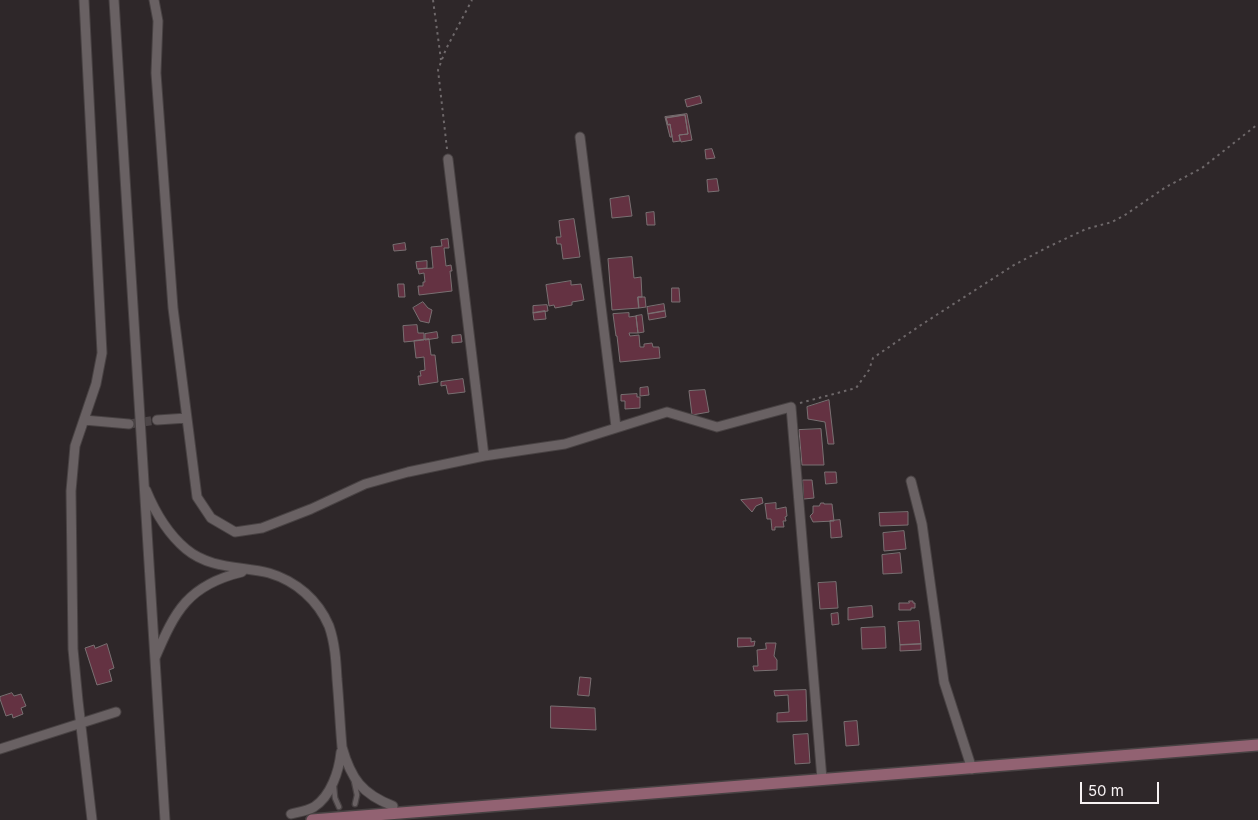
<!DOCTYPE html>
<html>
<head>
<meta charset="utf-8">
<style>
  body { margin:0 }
  #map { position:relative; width:1258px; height:820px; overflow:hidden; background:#2e2729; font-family:Inter,sans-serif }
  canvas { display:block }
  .scale { position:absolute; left:1080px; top:782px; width:79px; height:22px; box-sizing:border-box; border:2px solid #f7f2f3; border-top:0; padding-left:6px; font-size:15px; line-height:18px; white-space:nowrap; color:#f7f2f3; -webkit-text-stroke:4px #2e2729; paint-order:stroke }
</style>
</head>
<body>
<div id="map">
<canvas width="1258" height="820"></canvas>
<div class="scale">50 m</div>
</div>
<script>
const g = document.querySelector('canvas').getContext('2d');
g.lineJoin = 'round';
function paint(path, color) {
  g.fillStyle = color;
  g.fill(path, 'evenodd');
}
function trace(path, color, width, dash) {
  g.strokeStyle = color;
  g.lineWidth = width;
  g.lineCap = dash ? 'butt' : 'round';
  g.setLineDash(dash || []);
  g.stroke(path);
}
const building = new Path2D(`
  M700,96L702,103L687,107L685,100Z
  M687,114L692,140L681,142L679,135L688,134L685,115L666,118L668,125L670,124L672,137H670L665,117Z
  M685,115L688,134L679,135L680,141L673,142L670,124L668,125L666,118Z
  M712,149L715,158L706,159L705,150Z
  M717,179L719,191L708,192L707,180Z
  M629,196L632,216L612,218L610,199Z
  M654,212L655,225H647L646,213Z
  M574,219L580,257L563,259L561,244H557L556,237H561L559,221Z
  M448,239L449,248H444L446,266L451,265L452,271H450L452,291L419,295L418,286H423V282H425L424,273L419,274L418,269L433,268L431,247L442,246L441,240Z
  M405,243L406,250L394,251L393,245Z
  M632,257L634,278L641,277L642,297H638L639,308L612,310L608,259Z
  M427,261V268L417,269L416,262Z
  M571,281V285L581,284L584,300L572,302V305L555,308L554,305L549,306L546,285Z
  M398,284H404L405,297H399Z
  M672,288H679L680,302H672Z
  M638,297H645L646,307L639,308Z
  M423,302L428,308L432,310L429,323L420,321L413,308Z
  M664,304L665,311L648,314L647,307Z
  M547,305L548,311L533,313V306Z
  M545,311L546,319L534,320L533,313Z
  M665,311L666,317L649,320L648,314Z
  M629,313V317L636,316L638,333H629L630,336L639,335L640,347H644V344L652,343L653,347H659L660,358L620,362L617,336H616L613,314Z
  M642,315L644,332L638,333L636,316Z
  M417,325L418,333H424V340L404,342L403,326Z
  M437,332L438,338L425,340V334Z
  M461,335L462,342L452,343V336Z
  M429,339L431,355H435L438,382L419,385L418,376H421L420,371L425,370L424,357L416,358L414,341Z
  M463,379L465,392L448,394L446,385L441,386V382Z
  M648,387L649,395L640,396V388Z
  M705,390L709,412L692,415L689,391Z
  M637,394V397H640V408L625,409V401H621V395Z
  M829,400L834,444H828L825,422L808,419L807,407Z
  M821,429L824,465H802L799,430Z
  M825,472H836L837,483L826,484Z
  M803,480H812L814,498L804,499Z
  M762,498L763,503L756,506L752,512L741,500Z
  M776,503V509L786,507L787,516L785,517L786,521H783L784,527H775V530H772L771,519H767L765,504Z
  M821,503H824V504H832L834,521L813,522L810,516L813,513V506H819Z
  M908,512V525L880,526L879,513Z
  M840,520L842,537L831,538L830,521Z
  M904,531L906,549L884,551L883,533Z
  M900,553L902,573L883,574L882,555Z
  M836,582L838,608L820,609L818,583Z
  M909,601H913V603H915V608H911V610H899V603H909Z
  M872,606L873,617L848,620V608Z
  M838,613L839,624L832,625L831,614Z
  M919,621L921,644L900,645L898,622Z
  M885,627L886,648L862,649L861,628Z
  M738,638H751V642L755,641L754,646L738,647Z
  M766,643H776L774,656L777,660V670L754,671L753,666H758L757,650L766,649Z
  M107,644L114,668L109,670L112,681L97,685L85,648L94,645L95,648Z
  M921,644V650L900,651V645Z
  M580,677L591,678L589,696L578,695Z
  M806,690L807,721L777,722V713L789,712L788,695L775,696L774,691Z
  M12,693L14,696L21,694L26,706L21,708L23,714L13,718L12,714L6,716L0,699V697Z
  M551,706L595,708L596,730L551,728Z
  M857,721L859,745L846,746L844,722Z
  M808,734L810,763L795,764L793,735Z`);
const streetTunnel = new Path2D(`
  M129,424L157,420`);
const path = new Path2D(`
  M433,0L441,60
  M447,149L438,70L446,49L472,0
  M800,403L856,388L869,370L873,358L921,325L1014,265L1048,247L1086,229L1112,222L1125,215L1166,187L1202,168L1258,124`);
const lane = new Path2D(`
  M354,781L357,795L355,804
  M334,787L335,798L339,807`);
const street = new Path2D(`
  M84,0L102,353L96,384L75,446L71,491L73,649L78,701L92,820
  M114,0L165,820
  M154,0L158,21L156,73L173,308L197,497L211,518L235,532L262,528L311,509L365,484L408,472L484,456L565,444L667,412L717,427L791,407L822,779
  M580,137L616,427
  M448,159L484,456
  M84,420L129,424
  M157,420L187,418
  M911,481L922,524L944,682L972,769
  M146,490C155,512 167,533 186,549C210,569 240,566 269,573C296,581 318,600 329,626C335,643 336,661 337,679C339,701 340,724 342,747C351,779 362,794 393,806
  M155,658C175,611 188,585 242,572
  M0,749L116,712
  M291,814C299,812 307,811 314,807C331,796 339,771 341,752`);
const secondary = new Path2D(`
  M312,820L1258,745`);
paint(building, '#643242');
trace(building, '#797072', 1);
trace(streetTunnel, '#4c4547', 9, [9, 4.5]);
trace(lane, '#484243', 7);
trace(street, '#484243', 11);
trace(secondary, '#484243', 14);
trace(path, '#6e686a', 2, [2.5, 4]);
trace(lane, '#696163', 4.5);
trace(street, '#696163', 9);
trace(secondary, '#926272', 11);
</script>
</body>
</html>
